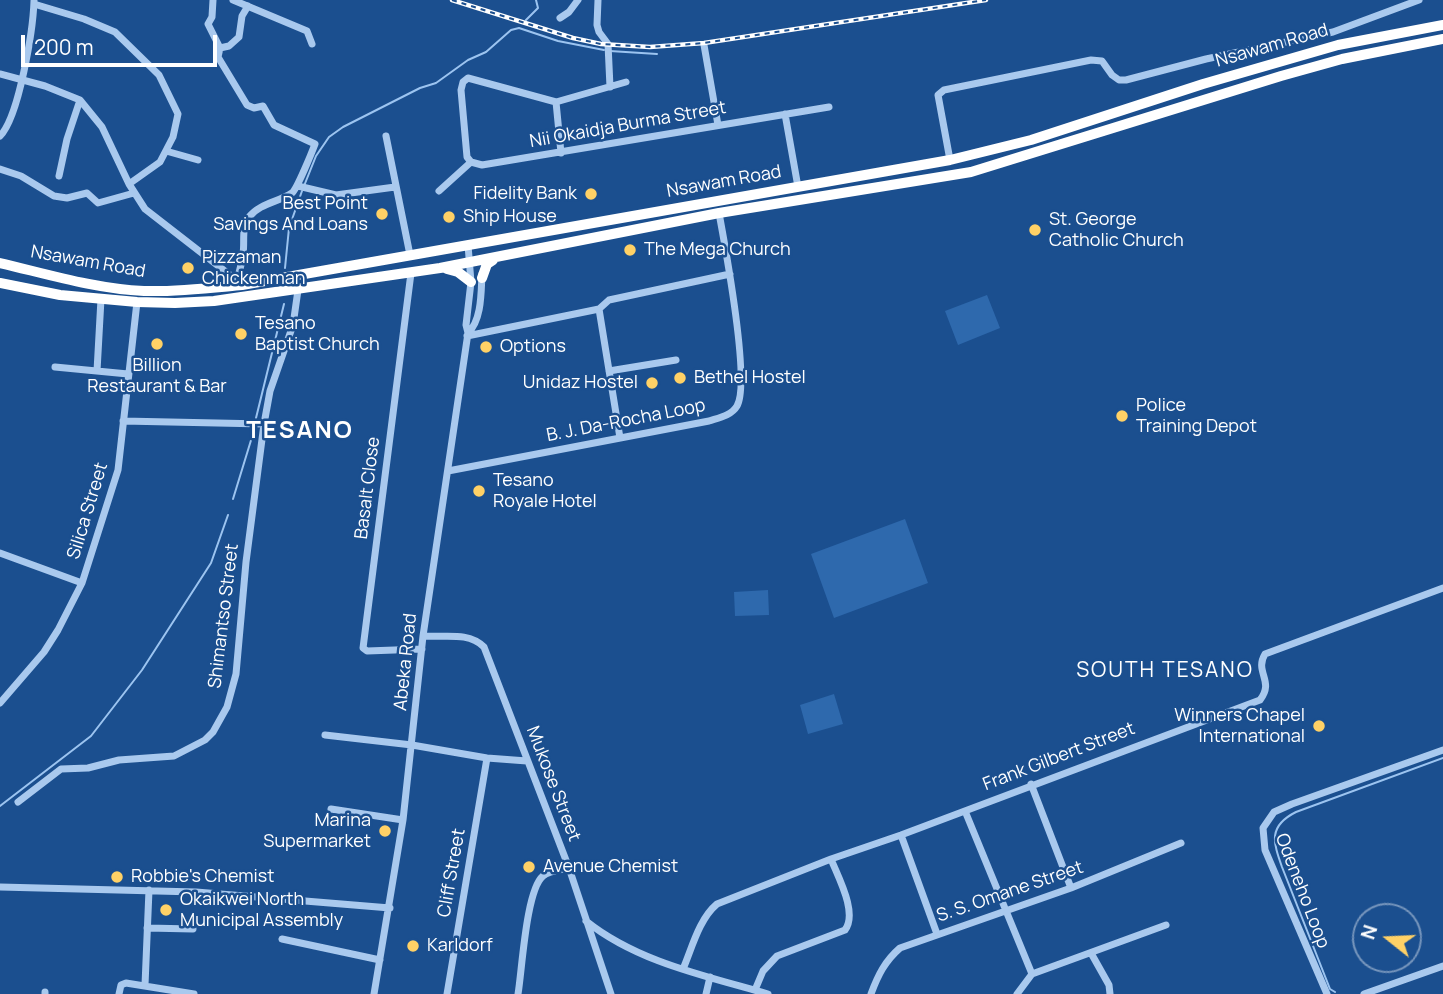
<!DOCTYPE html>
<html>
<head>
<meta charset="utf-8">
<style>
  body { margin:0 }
  #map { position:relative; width:1443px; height:994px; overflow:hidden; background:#1b4f8f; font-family:Manrope,sans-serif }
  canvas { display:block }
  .north { position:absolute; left:1352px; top:903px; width:70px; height:70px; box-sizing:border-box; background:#1b4f8f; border:2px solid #7695bc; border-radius:50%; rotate:288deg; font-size:19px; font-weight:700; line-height:28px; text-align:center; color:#fff }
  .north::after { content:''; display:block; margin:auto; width:24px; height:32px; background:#ffd166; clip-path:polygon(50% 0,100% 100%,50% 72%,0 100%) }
  .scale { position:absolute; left:21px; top:35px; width:196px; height:32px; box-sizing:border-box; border:4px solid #fff; border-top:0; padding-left:9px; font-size:21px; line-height:24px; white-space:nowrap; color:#fff; -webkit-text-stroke:5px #1b4f8f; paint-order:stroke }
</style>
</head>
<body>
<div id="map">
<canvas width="1443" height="994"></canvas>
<div class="north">N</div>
<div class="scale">200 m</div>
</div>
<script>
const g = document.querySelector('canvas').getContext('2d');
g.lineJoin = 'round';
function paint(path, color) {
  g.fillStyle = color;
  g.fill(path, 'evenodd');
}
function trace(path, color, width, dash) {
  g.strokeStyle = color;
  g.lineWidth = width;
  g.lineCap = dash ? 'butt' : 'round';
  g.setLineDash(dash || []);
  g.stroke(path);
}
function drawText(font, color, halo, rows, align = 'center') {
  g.font = font + ' Manrope,sans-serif';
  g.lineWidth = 5;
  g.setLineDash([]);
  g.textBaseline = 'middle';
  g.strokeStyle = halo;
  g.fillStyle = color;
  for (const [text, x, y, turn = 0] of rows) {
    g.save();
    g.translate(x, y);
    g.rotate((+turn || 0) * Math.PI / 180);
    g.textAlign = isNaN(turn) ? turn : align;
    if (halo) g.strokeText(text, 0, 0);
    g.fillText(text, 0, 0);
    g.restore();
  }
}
const green = new Path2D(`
  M987,295L1000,328L958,345L945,311Z
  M905,519L928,583L834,618L811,554Z
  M768,590L769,615L735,616L734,592Z
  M834,694L843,724L808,734L800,705Z`);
const stream = new Path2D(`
  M526,20L538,8L536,0
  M610,51L657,54
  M304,186L316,156L329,137L343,127L420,88L436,83L468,60L486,52L511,30L519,28L558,41L604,50
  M285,268L289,228L302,191
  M256,418L284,304
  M233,499L252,437
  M0,806L91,736L142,670L211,563L228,515
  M1335,992L1330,989L1282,867C1273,842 1268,826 1296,812L1443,758`);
const minor = new Path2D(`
  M213,0L212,17L208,24L220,48L218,57L247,105L254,108L263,106L274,125L315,144C312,152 297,189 292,193C279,202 260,203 249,217C241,227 245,242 243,254C242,263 239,272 237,281
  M233,0L307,31L312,44
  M598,0L597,25L599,32L608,44L610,87
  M34,4L84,19L115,32L159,75L178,114L173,137L160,162L129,184
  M560,18L569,12L578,0
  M704,45L718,125
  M220,48L229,46L239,37L242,16L248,6
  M0,74L45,86L80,100L102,127L129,184L145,209L239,282
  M626,82L556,102L468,78L463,82L461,90L467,157L471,162L482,165L829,107
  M556,102L561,153
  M785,114L798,187
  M0,136C19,117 33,30 34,1
  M386,136L410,255
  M166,151L198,160
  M950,160L938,95L944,90L1091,60L1102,61L1112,75L1119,80H1126L1206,59L1333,32L1419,0
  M0,169L21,176L54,196L67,198L87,193L98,203L134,193
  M59,176L67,139L80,100
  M298,186L336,195L395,187
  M439,191L471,162
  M411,273L363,648L367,651L422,649
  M599,309L620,438
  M468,333C482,320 481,292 482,274
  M467,336L599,309L609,300L730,274
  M55,367L128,374
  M97,371L101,299
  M609,371L676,360
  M123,421L264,424
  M448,471L709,421C718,418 731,416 737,406C751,382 725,246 719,213
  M0,553L82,583
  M423,636C443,638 468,631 484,647L569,868L611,994
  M0,703L44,652L58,630L82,583L118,470L137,302
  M325,735L412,745L487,758L527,761
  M1031,784L1071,888
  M18,802L61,769L88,768L119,760L174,756L205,740L213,732L227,707L236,674L246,562L264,424L270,391L293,325L298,290
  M331,809L403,820
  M965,811L1032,974
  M901,835L937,934
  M0,887L196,892L390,908
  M586,921C637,962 706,976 768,994
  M147,928L193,929
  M282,939L380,960
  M1091,953L1109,985L1110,994
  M683,969C692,948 699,919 717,904L831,859L901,835L1260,700C1275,681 1254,672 1265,654L1443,588
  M145,985L149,890
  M755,990L763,971L777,956L845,930C858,913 838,877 831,859
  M45,994V992
  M119,994L121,985L126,983L194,994
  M374,994L403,820L423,636L468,333L466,325L471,282L468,245
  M447,994L487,758
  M518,994C522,971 526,890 543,876C549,871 561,870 569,868
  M706,994L710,977
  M871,994C878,975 885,961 900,948L1071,888L1181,843
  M1017,994L1032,974L1166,925
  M1327,994L1265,850L1263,828L1274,812L1292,804L1443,750
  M1364,994L1443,966`);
const highway = new Path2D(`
  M0,263C47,274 96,289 144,291C177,292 210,288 242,285L950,160L1031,140L1203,84L1338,45L1443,25
  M447,269L458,272L471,282
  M482,278L487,264L493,260
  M0,283L60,295L137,302L175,303L214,301L440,268L719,213L971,172L1281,76L1342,59L1443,39`);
const rail = new Path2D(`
  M452,0L573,38L601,44L650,47L704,43L986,0`);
const markers = [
  [591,194,7,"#ffd166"],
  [382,214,7,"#ffd166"],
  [449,217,7,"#ffd166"],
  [1035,230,7,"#ffd166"],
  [630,250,7,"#ffd166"],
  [188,268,7,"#ffd166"],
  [241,334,7,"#ffd166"],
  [157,344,7,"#ffd166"],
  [486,347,7,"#ffd166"],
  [680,378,7,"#ffd166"],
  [652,383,7,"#ffd166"],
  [1122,416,7,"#ffd166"],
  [479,491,7,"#ffd166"],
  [1319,726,7,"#ffd166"],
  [385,831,7,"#ffd166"],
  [529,867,7,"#ffd166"],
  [117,877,7,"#ffd166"],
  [166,910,7,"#ffd166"],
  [413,946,7,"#ffd166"]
];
const streetNames = [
  ["Nsawam Road",1272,46,-16],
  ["Nii Okaidja Burma Street",628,125,-10],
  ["Nsawam Road",724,182,-10],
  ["Nsawam Road",88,262,10],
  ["B. J. Da-Rocha Loop",626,421,-11],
  ["Basalt Close",368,488,-83],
  ["Silica Street",88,511,-73],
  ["Shimantso Street",224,616,-83],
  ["Abeka Road",406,662,-84],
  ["Frank Gilbert Street",1059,757,-21],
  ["Mukose Street",553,784,69],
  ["Cliff Street",452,873,-80],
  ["Odeneho Loop",1302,891,69],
  ["S. S. Omane Street",1010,892,-19]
];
const poiNames = [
  ["Fidelity Bank",577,194,"right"],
  ["Best Point",368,204,"right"],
  ["Savings And Loans",368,225,"right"],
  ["Ship House",463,217],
  ["St. George",1049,220],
  ["Catholic Church",1049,241],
  ["The Mega Church",644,250],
  ["Pizzaman",202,258],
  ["Chickenman",202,279],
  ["Tesano",255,324],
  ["Baptist Church",255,345],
  ["Options",500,347],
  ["Billion",157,366,"center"],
  ["Restaurant & Bar",157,387,"center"],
  ["Bethel Hostel",694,378],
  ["Unidaz Hostel",638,383,"right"],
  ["Police",1136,406],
  ["Training Depot",1136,427],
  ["Tesano",493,481],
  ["Royale Hotel",493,502],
  ["Winners Chapel",1305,716,"right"],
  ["International",1305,737,"right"],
  ["Marina",371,821,"right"],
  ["Supermarket",371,842,"right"],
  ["Avenue Chemist",543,867],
  ["Robbie's Chemist",131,877],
  ["Okaikwei North",180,900],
  ["Municipal Assembly",180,921],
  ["Karldorf",427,946]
];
const quarterNames = [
  ["SOUTH TESANO",1165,671]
];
const districtNames = [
  ["TESANO",300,431]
];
paint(green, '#2e69ad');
trace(stream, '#9cc4f0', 2);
trace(minor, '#a9c9ee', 7);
trace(highway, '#fff', 10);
trace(rail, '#fff', 4.5);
trace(rail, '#1b4f8f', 2, [5]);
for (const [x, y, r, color] of markers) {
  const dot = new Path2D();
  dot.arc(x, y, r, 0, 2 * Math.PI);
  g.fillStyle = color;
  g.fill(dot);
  trace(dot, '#1b4f8f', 2.5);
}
drawText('18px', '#fff', '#1b4f8f', streetNames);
drawText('18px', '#fff', '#1b4f8f', poiNames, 'left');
g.letterSpacing = '2px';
drawText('21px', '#fff', '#1b4f8f', quarterNames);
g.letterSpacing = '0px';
g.letterSpacing = '2px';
drawText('bold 24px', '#fff', '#1b4f8f', districtNames);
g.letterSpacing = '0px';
</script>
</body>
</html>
